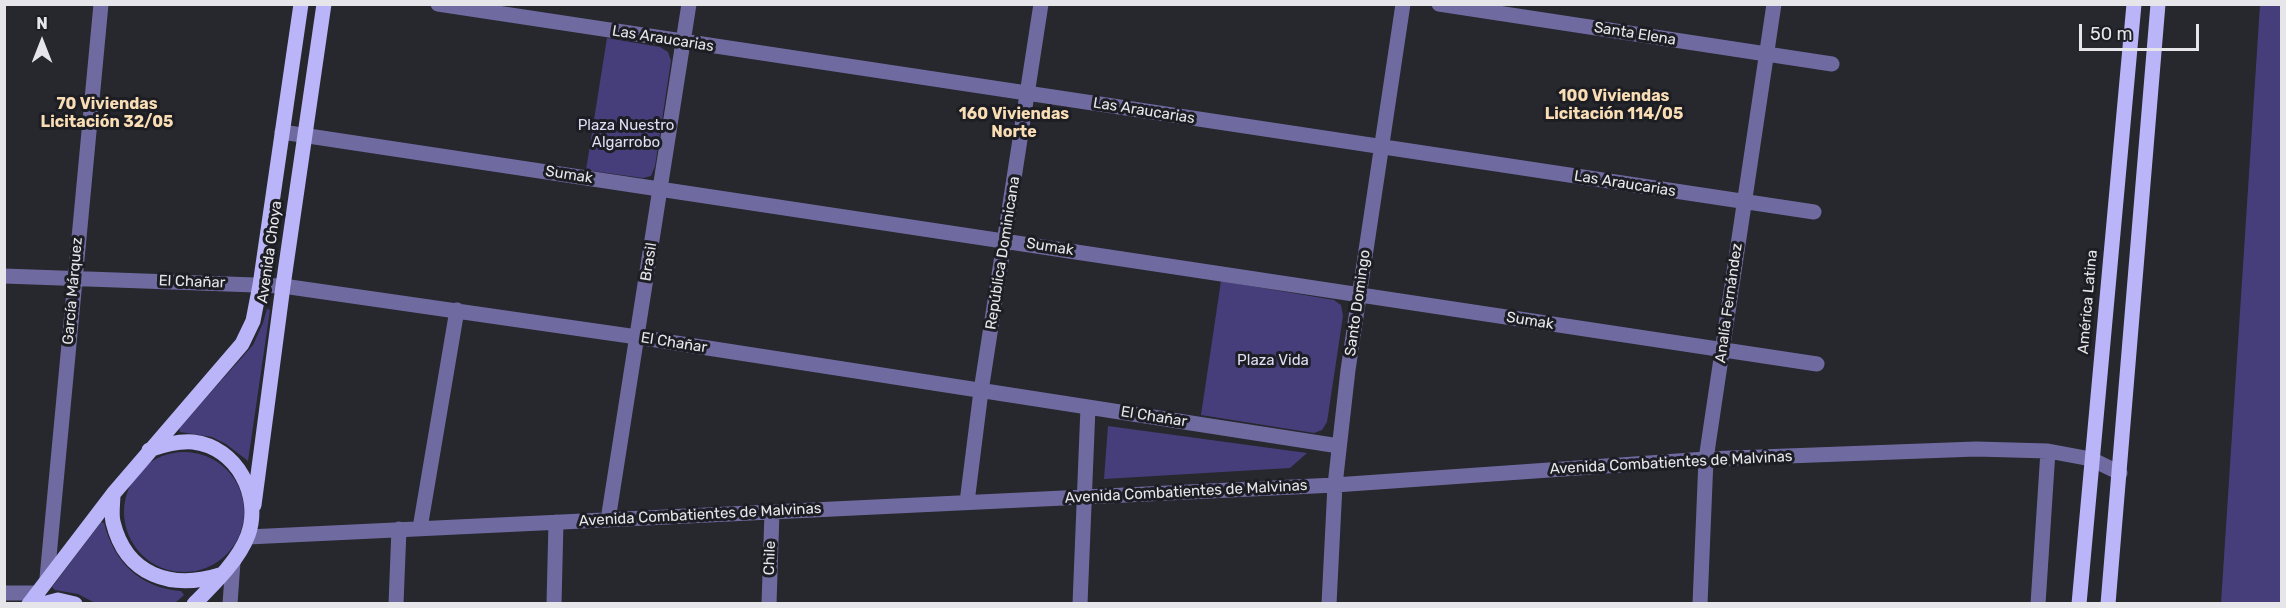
<!DOCTYPE html>
<html>
<head>
<meta charset="utf-8">
<style>
  body { margin:0 }
  #map { position:relative; width:2286px; height:608px; overflow:hidden; background:#27272e; font-family:Rubik,sans-serif }
  canvas { display:block }
  .frame { position:absolute; inset:0; border:6px solid #e6e5ea; pointer-events:none }
  .north { position:absolute; left:12px; top:12px; width:60px; height:60px; -webkit-text-stroke:4px #1d1d24; paint-order:stroke; rotate:0deg; font-size:16px; font-weight:700; line-height:24px; text-align:center; color:#e6e5ea }
  .north::after { content:''; display:block; margin:auto; width:21px; height:27px; background:#e6e5ea; clip-path:polygon(50% 0,100% 100%,50% 72%,0 100%) }
  .scale { position:absolute; left:2079px; top:24px; width:120px; height:27px; box-sizing:border-box; border:3px solid #e6e5ea; border-top:0; padding-left:8px; font-size:18px; line-height:21px; white-space:nowrap; color:#e6e5ea; -webkit-text-stroke:4px #1d1d24; paint-order:stroke }
</style>
</head>
<body>
<div id="map">
<canvas width="2286" height="608"></canvas>
<div class="frame"></div>
<div class="north">N</div>
<div class="scale">50 m</div>
</div>
<script>
const g = document.querySelector('canvas').getContext('2d');
g.lineJoin = 'round';
function paint(path, color) {
  g.fillStyle = color;
  g.fill(path, 'evenodd');
}
function trace(path, color, width, dash) {
  g.strokeStyle = color;
  g.lineWidth = width;
  g.lineCap = dash ? 'butt' : 'round';
  g.setLineDash(dash || []);
  g.stroke(path);
}
function drawText(font, color, halo, rows, align = 'center') {
  g.font = font + ' Rubik,sans-serif';
  g.lineWidth = 6;
  g.setLineDash([]);
  g.textBaseline = 'middle';
  g.strokeStyle = halo;
  g.fillStyle = color;
  for (const [text, x, y, turn = 0] of rows) {
    g.save();
    g.translate(x, y);
    g.rotate((+turn || 0) * Math.PI / 180);
    g.textAlign = isNaN(turn) ? turn : align;
    if (halo) g.strokeText(text, 0, 0);
    g.fillText(text, 0, 0);
    g.restore();
  }
}
const green = new Path2D(`
  M2260,5H2282L2281,603H2221Z
  M607,38L660,47L668,52L671,61L655,166L651,176L643,178L586,170Z
  M1221,281L1334,300L1341,305L1343,316L1327,422L1322,430L1314,433L1201,415Z
  M267,309L270,310L248,461L226,444L212,437L180,432L179,428L253,345L263,323Z
  M1108,426L1307,453L1290,468L1104,479Z
  M124 512a60 60 0 1 1 120 0a60 60 0 1 1-120 0Z
  M101,522L104,523C114,562 140,588 181,591L184,595L175,603H95L78,594L55,590L52,587Z`);
const minor = new Path2D(`
  M438,4L1814,212
  M1439,4L1832,64
  M282,132L1817,364
  M4,276L283,286L637,337L1339,446
  M967,502L981,391L1041,4
  M608,520L689,4
  M420,528L457,310
  M248,537L1335,485L1706,459L1976,449L2048,451L2091,459L2120,473
  M47,578L101,4
  M4,593H36
  M230,604L233,562
  M396,604L399,529
  M554,604L556,522
  M769,604L772,512
  M1080,604L1088,407
  M1329,604L1335,485L1348,370L1403,4
  M1700,604L1706,459L1774,4
  M2038,604L2048,451`);
const major = new Path2D(`
  M149,450C164,445 177,441 193,442C237,447 262,496 248,535C239,560 213,585 194,604
  M113,494C113,503 111,513 113,522C126,576 172,590 220,575
  M254,505L283,286L324,4
  M29,604L113,494L242,344L253,321L260,285L301,4
  M43,604L58,600L75,604
  M2079,604L2134,4
  M2108,604L2158,4`);
const streetNames = [
  ["Santa Elena",1635,34,9],
  ["Las Araucarias",663,39,9],
  ["Las Araucarias",1144,111,9],
  ["Sumak",569,175,9],
  ["Las Araucarias",1625,184,9],
  ["Sumak",1050,247,9],
  ["Avenida Choya",270,252,-82],
  ["República Dominicana",1003,253,-81],
  ["Brasil",649,262,-81],
  ["El Chañar",192,282,2],
  ["García Márquez",73,291,-85],
  ["América Latina",2088,302,-85],
  ["Santo Domingo",1358,303,-82],
  ["Analía Fernández",1729,303,-82],
  ["Sumak",1530,321,9],
  ["El Chañar",674,343,9],
  ["El Chañar",1154,417,9],
  ["Avenida Combatientes de Malvinas",1671,463,-3],
  ["Avenida Combatientes de Malvinas",1186,492,-3],
  ["Avenida Combatientes de Malvinas",700,515,-3],
  ["Chile",770,558,-88]
];
const parkNames = [
  ["Plaza Nuestro",626,126],
  ["Algarrobo",626,143],
  ["Plaza Vida",1273,361]
];
const neighbourhoodNames = [
  ["100 Viviendas",1614,96],
  ["Licitación 114/05",1614,114],
  ["70 Viviendas",107,104],
  ["Licitación 32/05",107,122],
  ["160 Viviendas",1014,114],
  ["Norte",1014,132]
];
paint(green, '#453e7a');
trace(minor, '#6f6ba1', 15);
trace(major, '#b9b5f8', 15);
drawText('15px', '#e6e5ea', '#1d1d24', streetNames);
drawText('15px', '#dfdff6', '#1d1d24', parkNames);
drawText('bold 16px', '#f9ddb5', '#1d1d24', neighbourhoodNames);
</script>
</body>
</html>
